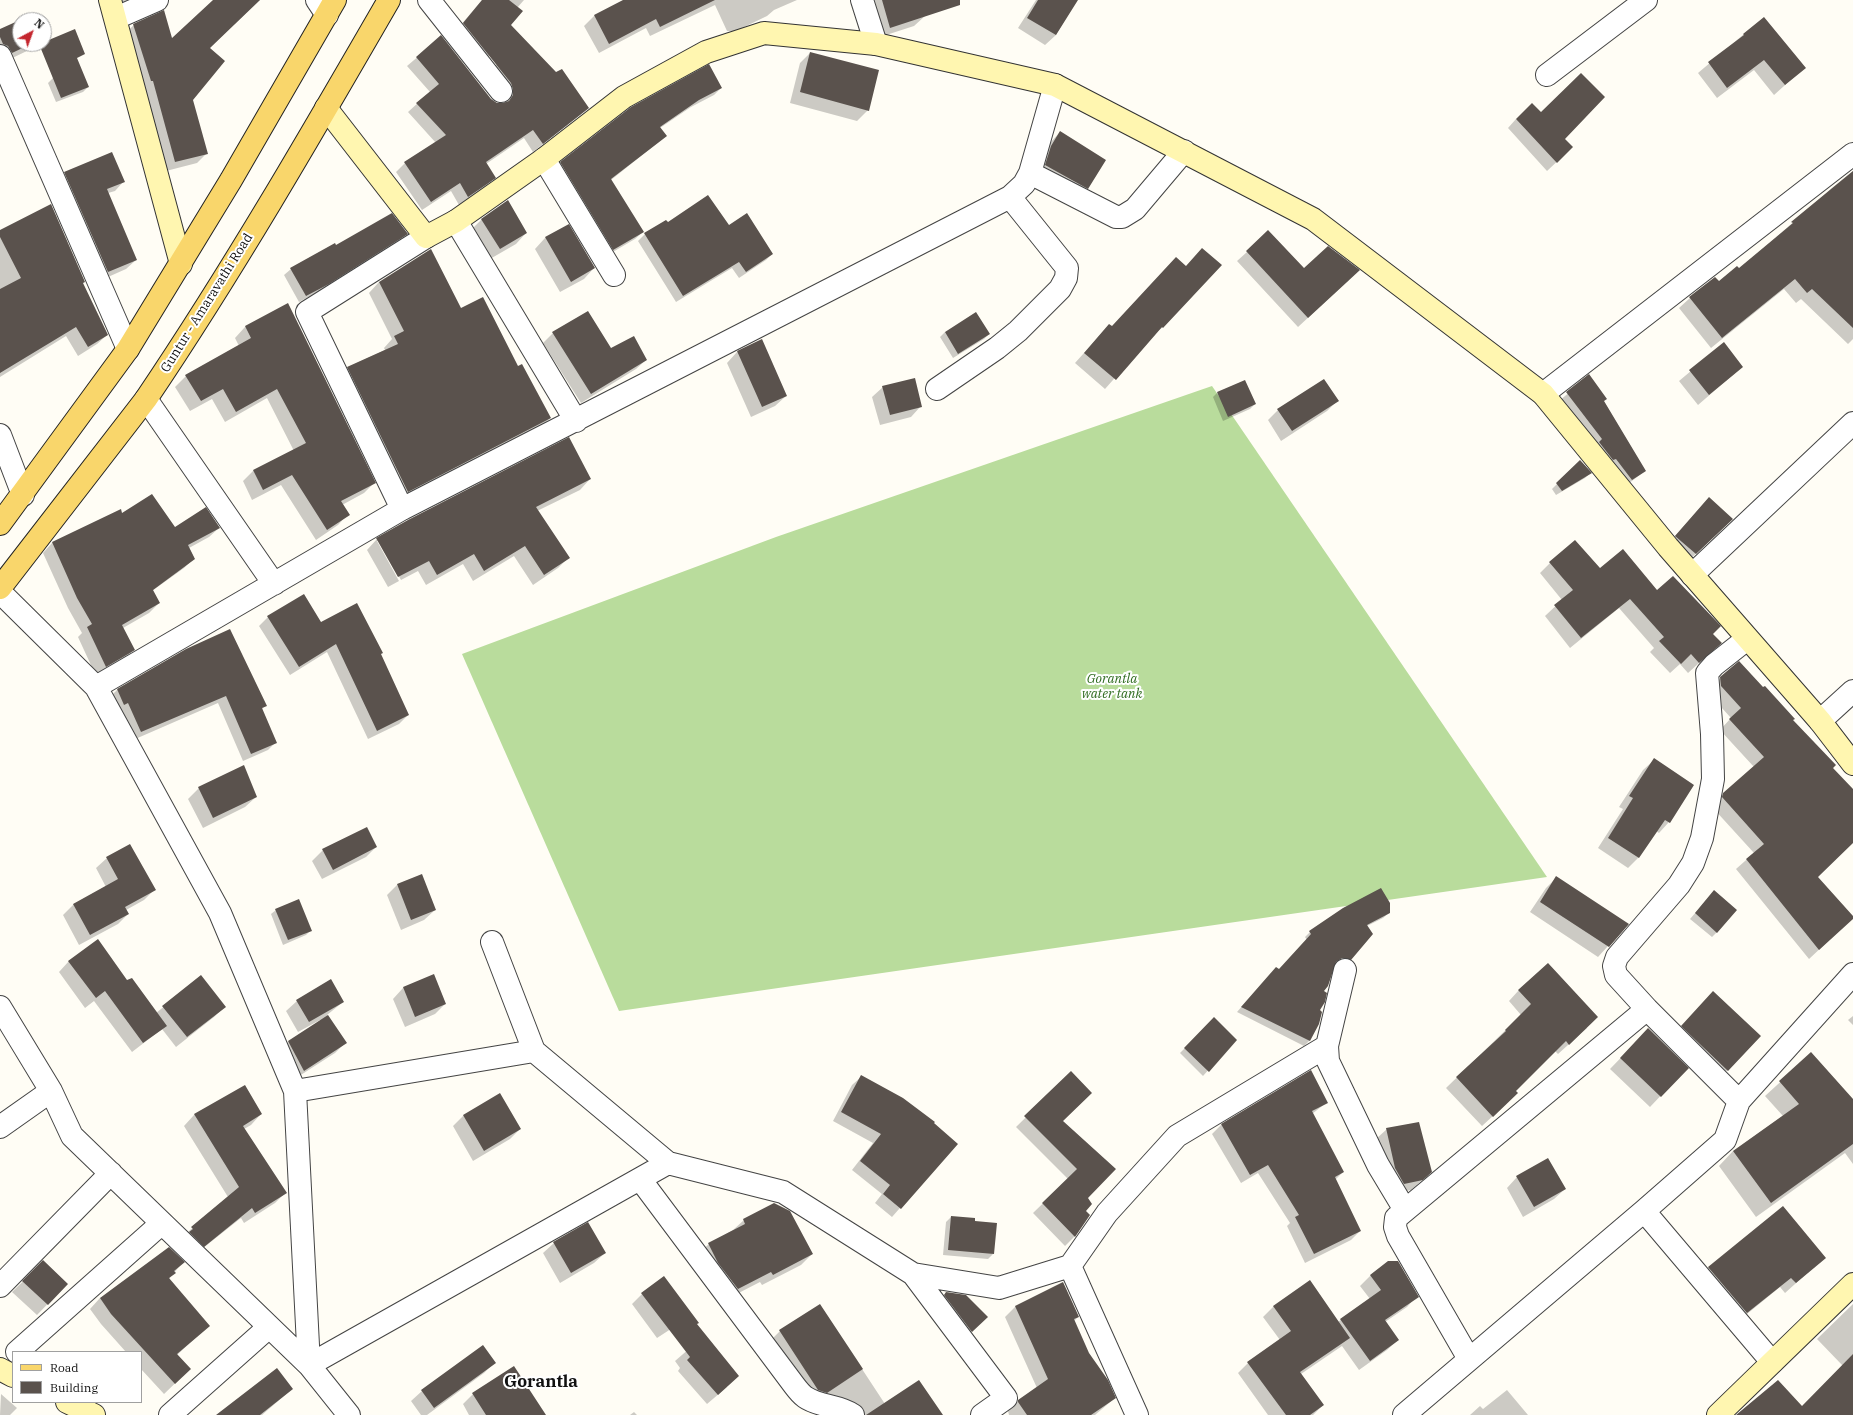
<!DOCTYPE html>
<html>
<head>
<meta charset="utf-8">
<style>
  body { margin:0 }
  #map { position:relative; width:1853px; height:1415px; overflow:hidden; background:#fffdf5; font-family:"IBM Plex Serif",serif }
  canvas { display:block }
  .legend { position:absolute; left:12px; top:1351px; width:130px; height:52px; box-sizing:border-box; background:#fff; border:1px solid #a0a0a0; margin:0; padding:5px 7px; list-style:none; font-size:12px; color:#111 }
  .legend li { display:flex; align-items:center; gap:8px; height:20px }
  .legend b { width:20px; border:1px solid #a0a0a0 }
  .north { position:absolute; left:12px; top:12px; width:40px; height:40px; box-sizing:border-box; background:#fff; border:1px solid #a0a0a0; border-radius:50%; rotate:41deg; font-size:11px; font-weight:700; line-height:16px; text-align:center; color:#111 }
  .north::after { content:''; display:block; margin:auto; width:14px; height:18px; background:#c4262e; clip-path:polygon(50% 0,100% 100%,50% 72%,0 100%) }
</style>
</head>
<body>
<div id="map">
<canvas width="1853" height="1415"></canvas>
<ul class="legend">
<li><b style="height:5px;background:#f9d66b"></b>Road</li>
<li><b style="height:11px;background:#5a524d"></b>Building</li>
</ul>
<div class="north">N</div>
</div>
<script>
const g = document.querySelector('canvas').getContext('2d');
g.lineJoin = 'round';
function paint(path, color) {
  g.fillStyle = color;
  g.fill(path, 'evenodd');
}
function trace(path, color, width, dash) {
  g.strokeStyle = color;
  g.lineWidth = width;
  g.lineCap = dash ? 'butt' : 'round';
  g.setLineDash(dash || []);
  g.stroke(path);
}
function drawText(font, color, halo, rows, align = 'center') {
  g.font = font + ' "IBM Plex Serif",serif';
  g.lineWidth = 4;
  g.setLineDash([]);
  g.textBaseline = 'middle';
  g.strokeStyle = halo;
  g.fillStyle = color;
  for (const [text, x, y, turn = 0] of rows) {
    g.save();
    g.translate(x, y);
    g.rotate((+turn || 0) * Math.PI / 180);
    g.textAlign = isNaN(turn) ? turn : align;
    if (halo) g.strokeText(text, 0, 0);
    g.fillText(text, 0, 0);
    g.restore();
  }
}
const forest = new Path2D(`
  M1212,386L1547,877L619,1011L462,654L776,537Z`);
const shadow = new Path2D(`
  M118,0H140L121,7Z
  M214,0H260L209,48L192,100L207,153L197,163L166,171L124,34L134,25L172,40Z
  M482,0H524L517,8L510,25L507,41L479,65L454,33Z
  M625,0H797L774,10L767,16L736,31H727L715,5L650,36L646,28L599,53L584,26L594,16Z
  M868,0H920L925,16L914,26L880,37Z
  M1036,0H1060L1072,8L1056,35L1045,45L1018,28Z
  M20,21V44H36L31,49L2,63L0,60V30Z
  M1744,34L1804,68L1774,95L1754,70L1717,98L1698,73Z
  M441,37L490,99L496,103L504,104L505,98L488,74L496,65L531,48L588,108L533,152L524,138L486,164L494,178L486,186L459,205L451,191L422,210L396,172L405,163L436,143L408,112L430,92L407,66Z
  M810,53L868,110L857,121L790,103L800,63Z
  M79,65L88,87L83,92L56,102L48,83L53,78Z
  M721,88L714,95L691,107L660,128L666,136L611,180L643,232L635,239L606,256L554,170L561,163Z
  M1516,119L1564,139L1563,156L1547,171L1508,128Z
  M1060,132L1088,188L1077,199L1035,176L1050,143Z
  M1853,171V339L1848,344L1801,299L1796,303L1784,289L1711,348L1679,308L1690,298L1739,270L1832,188Z
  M65,173L124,181L115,191L108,193L136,260L126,269L99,281L56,182Z
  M508,201L526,233L516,244L490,259L471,230L481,220Z
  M668,224L728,226L772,254L766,260L739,278L732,268L676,302L638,241L645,234Z
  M568,225L594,268L584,279L560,292L535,249L545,238Z
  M0,231L82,284L107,335L97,344L78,356L66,336L0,377Z
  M406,234L400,240L321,290L299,302L284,275L291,269L336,246Z
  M1202,249L1163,327L1152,336L1105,389L1075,363L1109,325L1111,328L1186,267Z
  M1247,252L1304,270L1349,280L1298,327L1237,261Z
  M379,282L460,309L517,367L550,418L540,429L397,502L337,378L348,367L385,350L384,348L392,339L369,293Z
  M288,304L374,483L364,493L342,505L348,514L338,525L316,540L281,485L252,500L243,481L253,471L294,451L267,398L225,422L212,399L190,411L175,387L186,376L239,346L235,338L245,327Z
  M945,332L989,334L984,339L953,358L940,337Z
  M553,333L611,349L646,360L636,369L581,403L543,343Z
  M761,340L786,396L775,406L751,417L727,363L737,352Z
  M1723,344L1742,367L1698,405L1679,381Z
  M1589,376L1645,471L1624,487L1559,401Z
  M883,387L921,406L911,417L880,425L872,397Z
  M1217,393L1255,404L1250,409L1223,421L1213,397Z
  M1337,401L1327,411L1281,441L1268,420L1278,410Z
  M1580,461L1590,473L1585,478L1556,495L1552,489Z
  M590,479L580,490L537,511L568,558L558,568L533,585L514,556L473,581L463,564L426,585L418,571L401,580L379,541H377L399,581L388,587L367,550L377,539Z
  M1709,498L1722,529L1685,564L1665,547Z
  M120,511L122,514L174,529L219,528L209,537L189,548L194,558L184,568L152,591L159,603L149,613L123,628L134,650L124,659L96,676L78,637L82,633L68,608L43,553L52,543Z
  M1550,563L1599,570L1657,591L1712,634L1710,653L1688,673L1680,664L1670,673L1650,652L1654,648L1619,608L1570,648L1545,616L1562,600L1540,573Z
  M268,617L321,623L380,655L408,715L399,724L368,739L327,652L290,675L259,626Z
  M187,650L266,705L261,710L276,742L268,750L243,761L218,703L133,740L109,698L117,690Z
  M1721,678L1792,720L1832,768L1853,790V842L1817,877L1853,918L1809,959L1736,869L1754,853L1713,808V804L1724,793L1754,767L1720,730L1731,718L1711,696L1710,688Z
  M1654,760L1669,822L1659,833L1656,831L1638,858L1628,868L1598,848L1623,809L1619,807L1643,770Z
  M199,788L256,797L245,807L203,828L188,799Z
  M376,847L366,857L322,879L312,861L323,850Z
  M107,858L154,890L144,900L126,910L128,914L118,924L79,945L63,915L74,904L106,887L96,868Z
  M1557,877L1608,946L1598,957L1530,912L1546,888Z
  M397,885L435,910L424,920L401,930L387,895Z
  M1709,897L1717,932L1712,937L1690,919Z
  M276,910L311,930L306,935L283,945L271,914Z
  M1389,913L1383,918L1367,926L1351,959L1345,964H1334L1322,991L1318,1011V1024L1309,1041L1304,1046L1237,1012L1271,973L1278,971L1307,940L1305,937L1310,932Z
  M69,961L127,982L156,1013L201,977L224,1007L214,1017L176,1047L162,1029L132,1052L94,1001L85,1008L59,972Z
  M433,976L445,1004L435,1014L405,1027L393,999L403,988Z
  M1519,990L1587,1028L1558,1054L1555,1051L1514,1091L1506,1104L1482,1126L1446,1088L1521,1015L1509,1001Z
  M297,1001L343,1002L327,1015L345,1043L335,1053L293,1080L278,1053L288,1042L320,1021V1020L298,1032L286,1011Z
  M1703,1003L1759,1036L1717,1081L1672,1037Z
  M1853,1016V1025L1848,1020Z
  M1214,1019L1235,1040L1203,1076L1180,1053Z
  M1638,1040L1687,1068L1650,1107L1610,1069Z
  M1811,1054L1853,1100V1164L1845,1153L1756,1217L1719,1166L1733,1151L1783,1116L1765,1096Z
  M1311,1072L1326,1103L1312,1114L1343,1172L1335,1180L1360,1231L1351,1240L1305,1263L1287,1226L1290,1223L1258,1173L1241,1183L1212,1134L1221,1125Z
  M1071,1073L1062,1121L1114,1169L1086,1198L1085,1211L1089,1215L1074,1237L1065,1246L1033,1213L1068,1179L1016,1127Z
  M861,1077L933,1123L956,1144L892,1217L875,1203L882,1194L852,1170L873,1143L833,1121L852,1085Z
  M245,1086L261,1114L251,1125L244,1129L285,1193L275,1203L244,1223L241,1218L193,1256L181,1238L228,1197L184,1126L194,1115Z
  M500,1095L520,1129L510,1139L473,1161L453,1126L463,1116Z
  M1387,1129L1431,1172L1411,1190L1393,1194L1376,1139Z
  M1517,1177L1565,1189L1554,1199L1523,1217L1507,1188Z
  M1783,1208L1824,1258L1785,1293L1780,1287L1736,1323L1698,1278L1708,1268Z
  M951,1217L993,1254L988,1259L943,1255L946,1222Z
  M744,1220L812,1254L801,1265L762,1285L760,1282L727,1299L698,1254L709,1244L733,1230Z
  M554,1243L605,1253L594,1263L560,1283L543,1253Z
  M43,1262L67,1284L37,1315L12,1292Z
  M183,1262L169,1279L208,1326L177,1355L190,1369L164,1394L141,1369V1352H126L101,1324L90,1309L100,1298Z
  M1371,1275L1417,1296L1407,1307L1385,1322L1398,1340L1387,1350L1359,1370L1342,1346L1301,1374L1323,1405L1313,1415H1268L1238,1373L1248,1363L1280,1340L1263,1317L1274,1306L1338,1322L1370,1299L1360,1286Z
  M1063,1284L1078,1317L1074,1321L1088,1353L1115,1398L1095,1415H1009L1008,1411L1019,1400L1037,1388L1005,1317L1015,1307Z
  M947,1293L986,1317L967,1336L940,1300Z
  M642,1294L680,1323L657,1338L632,1304Z
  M1853,1304V1415H1739L1802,1408L1843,1366L1817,1339Z
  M820,1305L885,1404L941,1415H848L808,1400L769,1342L780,1331Z
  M705,1335L727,1387L707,1404L678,1371L680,1368L675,1361Z
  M494,1363L484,1373L427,1415H421L411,1401L422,1391Z
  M292,1389L262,1415H220Z
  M1507,1390L1528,1415H1470L1480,1406L1483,1409Z
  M1,1394L17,1408L10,1415H0Z
  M473,1394L535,1415H469L463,1404Z
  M634,1412L637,1415H630Z`);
const building = new Path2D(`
  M213,0H260L210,48L225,61L193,100L208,154L175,162L153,81H151L133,24L164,10L172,38Z
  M482,0H509L523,11L511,25L556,72L562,69L589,108L543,144L533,130L486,162L496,178L468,197L460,183L431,202L404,162L446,135L416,103L439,84L416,57L441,35L491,99L497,103H503L509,101L513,95V89L511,83L463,23Z
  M623,0H715L660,27L656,19L609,44L594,15Z
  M882,0H960V5L890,28Z
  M1038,0H1078L1056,35L1027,18Z
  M32,15L34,20H20Z
  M1764,17L1806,68L1785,85L1764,60L1727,88L1708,62L1744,35L1743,34Z
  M20,20V44H31L12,53L8,46L3,44L0,37V29Z
  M75,29L85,54L77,58L89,87L61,98L39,44H44V42Z
  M810,52L879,70L869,111L800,92Z
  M709,64L722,88L699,100L660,127L667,136L611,179L644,232L613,250L560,162L631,107Z
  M1581,73L1605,97L1565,139L1573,147L1557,163L1516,119L1532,103L1541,112Z
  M1060,131L1106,160L1088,189L1045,165L1051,146Z
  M112,152L125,182L107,189L137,260L108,272L64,172Z
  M1853,171V328L1812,289L1807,293L1795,279L1722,338L1689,297L1715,277L1719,281L1737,266L1739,268L1793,223L1791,222Z
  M708,195L729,225L747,213L773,254L746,272L739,262L683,296L644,233L666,220L668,222Z
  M508,200L527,233L500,249L481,219Z
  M51,204L85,282L83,283L108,335L88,347L76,327L0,373V289L21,278L0,237V230Z
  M392,213L408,234L329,284L306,296L290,268L335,243L336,245Z
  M569,224L595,268L571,282L545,237Z
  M1268,230L1304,268L1328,246L1360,270L1308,318L1246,251Z
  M1202,248L1222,265L1163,328L1162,327L1116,380L1084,353L1109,324L1112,326L1176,257L1186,266Z
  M431,249L461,308L483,297L518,366L522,364L551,418L408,492L347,367L398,344L394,336L404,331L379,282Z
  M288,303L376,483L341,501L350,515L327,530L292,475L263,490L253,470L306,443L277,389L236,412L223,389L201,401L185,375L251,338L245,326Z
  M588,311L611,348L634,336L647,360L591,394L552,332Z
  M976,312L990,334L958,354L945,332Z
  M762,339L787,396L762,407L737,351Z
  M1724,342L1743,367L1709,395L1689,370Z
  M1589,374L1607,399L1604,401L1646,471L1632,480L1616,459L1613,460L1599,442L1602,439L1566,392Z
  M915,378L922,407L890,415L882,386Z
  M1324,379L1339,401L1292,431L1277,409Z
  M1245,380L1256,404L1228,417L1217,392Z
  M569,437L591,479L536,507L570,558L544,575L525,546L484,571L474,554L437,575L429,561L398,577L376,538L408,520Z
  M1580,460L1592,473L1562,491L1556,483Z
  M152,494L175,527L206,507L220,528L188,545L195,559L153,590L160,603L122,625L135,650L106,667L87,627L92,624L77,598L52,542L121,509L122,513Z
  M1709,497L1733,519L1696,554L1675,536Z
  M1575,540L1600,568L1623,549L1657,590L1673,576L1721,626L1713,634L1722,643L1699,663L1691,654L1681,664L1659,641L1664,637L1630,599L1581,638L1554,605L1573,590L1549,562Z
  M304,594L321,622L357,603L383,653L381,654L409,715L377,731L336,644L299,667L267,616Z
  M230,629L267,706L262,708L277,743L251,754L226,696L141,732L128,703L124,705L117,689L186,649Z
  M1739,661L1763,687L1765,686L1795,719L1793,720L1836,765L1833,768L1853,789V843L1818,877L1853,916V919L1819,950L1746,859L1764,844L1722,797L1723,793L1764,757L1729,719L1741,708L1721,686L1720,677Z
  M1654,758L1694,785L1670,823L1665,820L1639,858L1608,838L1633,798L1629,796Z
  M244,765L257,797L213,818L198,787Z
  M367,827L377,847L333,870L322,849Z
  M130,844L156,890L125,907L129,914L90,935L73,904L118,879L106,857Z
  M422,874L436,910L411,920L397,884Z
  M1556,876L1629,924L1609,947L1540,902Z
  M1381,888L1390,903V913L1367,925L1373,934L1351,960L1342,958L1336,962L1328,986L1324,991L1327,993L1325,1002L1320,1010L1322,1012L1319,1024L1310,1041L1241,1007L1276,967L1279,969L1311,934L1309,931L1343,908Z
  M1714,890L1737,910L1717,933L1695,913Z
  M299,899L312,931L288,940L275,909Z
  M98,939L127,980L132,978L167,1026L143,1043L105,991L96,998L68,961Z
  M1548,963L1598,1017L1569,1045L1566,1041L1516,1091L1518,1093L1493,1117L1456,1077L1506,1031L1505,1030L1531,1004L1518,990Z
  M434,974L446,1004L415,1017L403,987Z
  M201,975L226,1007L187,1037L162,1006Z
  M331,979L344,1002L309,1022L296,1000Z
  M1713,991L1761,1036L1728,1071L1681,1026Z
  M328,1015L347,1043L304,1071L288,1041Z
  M1214,1017L1237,1040L1209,1072L1184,1048Z
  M1648,1028L1689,1068L1661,1097L1620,1058Z
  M1811,1052L1853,1099V1144L1771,1203L1733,1151L1799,1104L1779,1081Z
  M1311,1070L1328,1103L1312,1111L1344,1172L1335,1177L1361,1231L1314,1254L1295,1217L1299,1215L1268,1165L1250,1175L1221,1124Z
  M1071,1071L1092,1093L1063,1121L1116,1169L1088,1198L1092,1204L1086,1211L1090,1215L1075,1237L1042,1203L1077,1169L1024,1116Z
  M861,1075L903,1098L935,1122L934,1123L958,1144L901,1209L883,1194L890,1185L860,1161L881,1134L841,1112Z
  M245,1085L262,1114L243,1126L287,1193L255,1213L252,1208L204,1247L189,1232L193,1229L191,1227L239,1187L194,1114Z
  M500,1093L521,1129L484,1151L463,1115Z
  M1419,1122L1432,1172L1423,1180L1404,1184L1395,1168L1386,1128Z
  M1548,1158L1566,1189L1534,1207L1516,1176Z
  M774,1203L790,1211L813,1254L773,1275L771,1272L738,1289L718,1263L708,1243L745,1224L743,1219Z
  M1783,1206L1826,1258L1796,1283L1791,1278L1747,1313L1708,1267Z
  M951,1216L975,1218V1221L997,1223L994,1254L948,1250Z
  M588,1222L606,1253L571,1273L553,1242Z
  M169,1247L185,1262L174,1271L176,1273L169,1278L210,1326L177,1354L191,1369L175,1384L111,1314L100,1298Z
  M43,1260L68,1284L48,1305L22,1281Z
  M1388,1261H1398L1419,1297L1385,1320L1399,1340L1370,1361L1340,1319L1381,1290L1370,1275Z
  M664,1276L699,1323L697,1324L739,1376L718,1395L687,1360L690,1357L641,1293Z
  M1310,1280L1350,1338L1300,1372L1324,1405L1310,1415H1286L1247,1362L1291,1331L1273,1306Z
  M1063,1282L1079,1317L1074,1319L1089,1353L1108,1380L1116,1398L1091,1415H1027L1018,1402V1400L1048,1379L1015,1306Z
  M946,1292L966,1295L988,1317L972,1332L944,1295Z
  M820,1304L863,1369L827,1393L818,1390L779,1330Z
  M483,1345L496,1363L434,1408L421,1390Z
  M1853,1354V1415H1736L1778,1380L1802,1406Z
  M514,1366L546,1415H486L472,1393Z
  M277,1368L293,1389L260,1415H216Z
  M919,1380L943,1415H866Z`);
const street = new Path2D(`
  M317,0L327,15
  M429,0L501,91
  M862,0L876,44
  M116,18L157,0
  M0,56L128,349
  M1547,75L1646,0
  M544,159L614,275
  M1030,173L1116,217H1122L1135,209L1184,151
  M456,221L576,421
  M937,389L997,348L1018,331L1060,289L1066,278L1067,268L1010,197
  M1543,394L1853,154
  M146,399L274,584
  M0,435L23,495
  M402,509L307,312L426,237
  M1692,575L1853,423
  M0,592L96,687L220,913L295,1091L309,1365L668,1163
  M96,687L402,509L1010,197L1024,184L1030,173L1055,85
  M1820,721L1853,691
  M492,942L534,1051
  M1345,970L1327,1046L1328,1061L1378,1165L1405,1210
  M0,1007L51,1091L72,1136L309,1365L349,1415
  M295,1091L534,1051L668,1163L783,1192L913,1274L999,1288L1070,1266L1137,1415
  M1739,1101L1647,1009L1616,975L1614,966L1617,957L1679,885L1693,863L1702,838L1713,779L1712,734L1707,673L1714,665L1747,639
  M0,1127L51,1091
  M640,1179L794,1385C797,1389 801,1394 805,1397C819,1407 839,1405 853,1415
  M1644,1211L1772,1362
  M1070,1266L1107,1213L1177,1136L1327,1046
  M913,1274L1006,1398L982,1415
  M0,1286L111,1173
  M17,1352L162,1223
  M1469,1359L1398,1236L1395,1227L1396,1218L1647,1009
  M170,1415L269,1327
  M1404,1415L1644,1211L1725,1140L1739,1101L1853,974`);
const secondary = new Path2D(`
  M110,0L181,264
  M326,108L426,237L456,221L544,159L624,97L706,52L764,33L876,44L1055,85L1313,219L1543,394L1668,547L1820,721L1853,764
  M0,1369L13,1376
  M67,1402L94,1415
  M1718,1415L1853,1284`);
const primary = new Path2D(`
  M0,524L128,349L231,180L335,0
  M0,588L146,399C233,270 311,135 389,0`);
const streetNames = [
  ["Guntur - Amaravathi Road",207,303,-58]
];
const parkNames = [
  ["Gorantla",1112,679],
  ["water tank",1112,694]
];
const districtNames = [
  ["Gorantla",541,1382]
];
paint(forest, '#b9dc9c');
paint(shadow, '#0003');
paint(building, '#5a524d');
trace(street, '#444', 24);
trace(secondary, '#333', 24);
trace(primary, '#222', 24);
trace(street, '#fff', 22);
trace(secondary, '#fff6b0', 22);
trace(primary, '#f9d66b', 22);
drawText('13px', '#111', '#fff', streetNames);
drawText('italic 13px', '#2f6b1f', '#fff', parkNames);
drawText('bold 17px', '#111', '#fff', districtNames);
</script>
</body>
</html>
